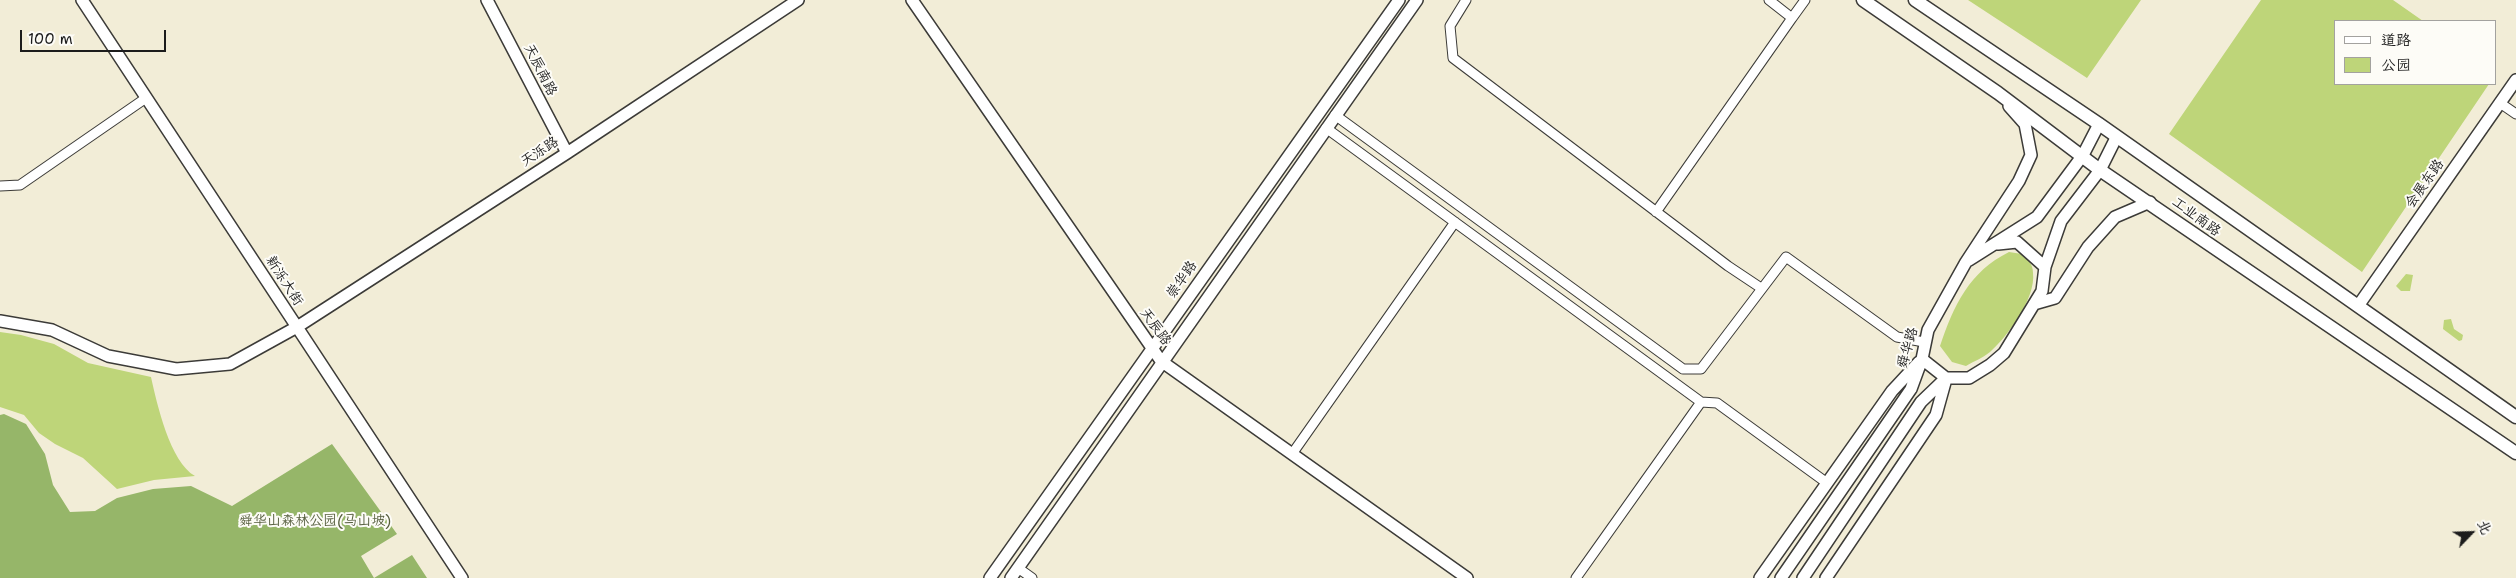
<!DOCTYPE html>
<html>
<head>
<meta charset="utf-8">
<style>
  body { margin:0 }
  #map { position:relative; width:2516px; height:578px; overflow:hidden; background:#f2edd7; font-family:"Shantell Sans","LXGW WenKai TC",sans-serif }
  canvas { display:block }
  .legend { position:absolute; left:2334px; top:20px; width:162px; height:65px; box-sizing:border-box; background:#fdfcf7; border:1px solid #a3a29f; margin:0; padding:6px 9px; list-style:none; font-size:15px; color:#1c1c1c }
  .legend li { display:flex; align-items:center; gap:10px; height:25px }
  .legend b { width:25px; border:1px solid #a3a29f }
  .north { position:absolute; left:2446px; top:508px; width:50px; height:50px; -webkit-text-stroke:4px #fdfcf7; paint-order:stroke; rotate:66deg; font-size:14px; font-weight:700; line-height:20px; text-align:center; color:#1c1c1c }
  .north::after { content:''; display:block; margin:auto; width:18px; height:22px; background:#1c1c1c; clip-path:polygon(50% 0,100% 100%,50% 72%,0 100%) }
  .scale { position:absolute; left:20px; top:30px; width:146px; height:22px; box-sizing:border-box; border:2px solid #1c1c1c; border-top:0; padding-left:6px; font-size:15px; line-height:18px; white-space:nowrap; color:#1c1c1c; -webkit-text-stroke:4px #fdfcf7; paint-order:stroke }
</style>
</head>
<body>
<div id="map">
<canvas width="2516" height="578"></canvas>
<ul class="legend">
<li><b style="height:6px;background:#fff"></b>道路</li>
<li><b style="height:14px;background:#bed579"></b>公园</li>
</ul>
<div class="north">北</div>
<div class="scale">100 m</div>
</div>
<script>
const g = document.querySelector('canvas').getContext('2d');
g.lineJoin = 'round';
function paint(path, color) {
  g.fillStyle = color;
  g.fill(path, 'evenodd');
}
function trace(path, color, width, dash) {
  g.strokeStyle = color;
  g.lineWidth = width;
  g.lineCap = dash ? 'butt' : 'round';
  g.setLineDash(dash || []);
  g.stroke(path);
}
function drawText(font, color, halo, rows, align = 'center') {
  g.font = font + ' "Shantell Sans","LXGW WenKai TC",sans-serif';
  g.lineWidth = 4;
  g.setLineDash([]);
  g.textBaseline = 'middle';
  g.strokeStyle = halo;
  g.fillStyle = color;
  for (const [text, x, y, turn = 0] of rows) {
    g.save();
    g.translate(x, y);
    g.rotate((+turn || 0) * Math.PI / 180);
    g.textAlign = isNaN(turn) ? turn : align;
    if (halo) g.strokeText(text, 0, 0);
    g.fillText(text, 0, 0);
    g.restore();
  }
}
const green = new Path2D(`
  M1968,0H2141L2087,78Z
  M2261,0H2393L2423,21H2335V84H2489L2362,272L2169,134Z
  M2009,252L2022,254C2028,260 2033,264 2033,273C2036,298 2008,336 1990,352C1983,358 1974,361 1966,366L1952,362L1940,346C1954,305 1969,272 2009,252Z
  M2406,274L2413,275L2410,291H2401L2396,286Z
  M2451,319L2454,329L2463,335L2462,340L2459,341L2443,329L2444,320Z
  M0,332L21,335L54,344L88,363L151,377C157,404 170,462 195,476L154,480L117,489L83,458L55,444L39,433L24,415L0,407Z`);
const forest = new Path2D(`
  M4,414L26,424L45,454L53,485L70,512L95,511L117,498L153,489L191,486L232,506L332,444L397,534L361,556L374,578H0V415Z
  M412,555L427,578H374Z`);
const street = new Path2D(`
  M1466,0L1450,26L1453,58L1728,266L1761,288
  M1792,18L1805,0
  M2500,103L2516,114
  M1335,115L1683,369H1701L1786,257L1897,337L1924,342
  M1326,128L1701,402L1576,578
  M0,186L20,185L146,98
  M1656,212L1792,18L1769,0
  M1701,402L1717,403L1827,483
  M1292,454L1455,222
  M1018,568L1032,578`);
const secondary = new Path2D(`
  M82,0L462,578
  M487,0L567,153
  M912,0L1161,361L1467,578
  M1998,244L2017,242L2045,267
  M1969,260L2037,217L2083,155L2099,124
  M2034,304L2055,298L2088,247L2115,217L2150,202
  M2358,306L2516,80
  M0,321L52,330L108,356L176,369L230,364L297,327L567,153L798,0
  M1922,359L1946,378
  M990,578L1399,0
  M1011,578L1417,0
  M1760,578L1892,391L1919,362
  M1781,578L1911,389L1922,359L1928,330L1966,262L2019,181L2031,155L2025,124L2009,106
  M1803,578L1921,402L1946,378H1969L1990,365L2004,353L2042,291L2045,267L2061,221L2100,170L2116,138
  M1826,578L1936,415L1946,379`);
const primary = new Path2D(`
  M1863,0L1998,93L2100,170L2516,453
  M1915,0L2099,124L2516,417`);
const streetNames = [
  ["天辰南路",540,70,63],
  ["天泺路",540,152,-33],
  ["会展东路",2425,184,-55],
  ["工业南路",2196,217,36],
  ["崇华路",1182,280,-55],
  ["新泺大街",284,281,57],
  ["天辰路",1155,327,54],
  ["舜华路",1908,348,-74]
];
const parkNames = [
  ["舜华山森林公园(马山坡)",315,521]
];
paint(green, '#bed579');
paint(forest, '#96b669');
trace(street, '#3c3b38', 11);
trace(secondary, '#3c3b38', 14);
trace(primary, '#3c3b38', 15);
trace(street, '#fff', 9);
trace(secondary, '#fff', 11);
trace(primary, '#fff', 12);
drawText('14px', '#1c1c1c', '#fdfcf7', streetNames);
drawText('14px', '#555d3d', '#fdfcf7', parkNames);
</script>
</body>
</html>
